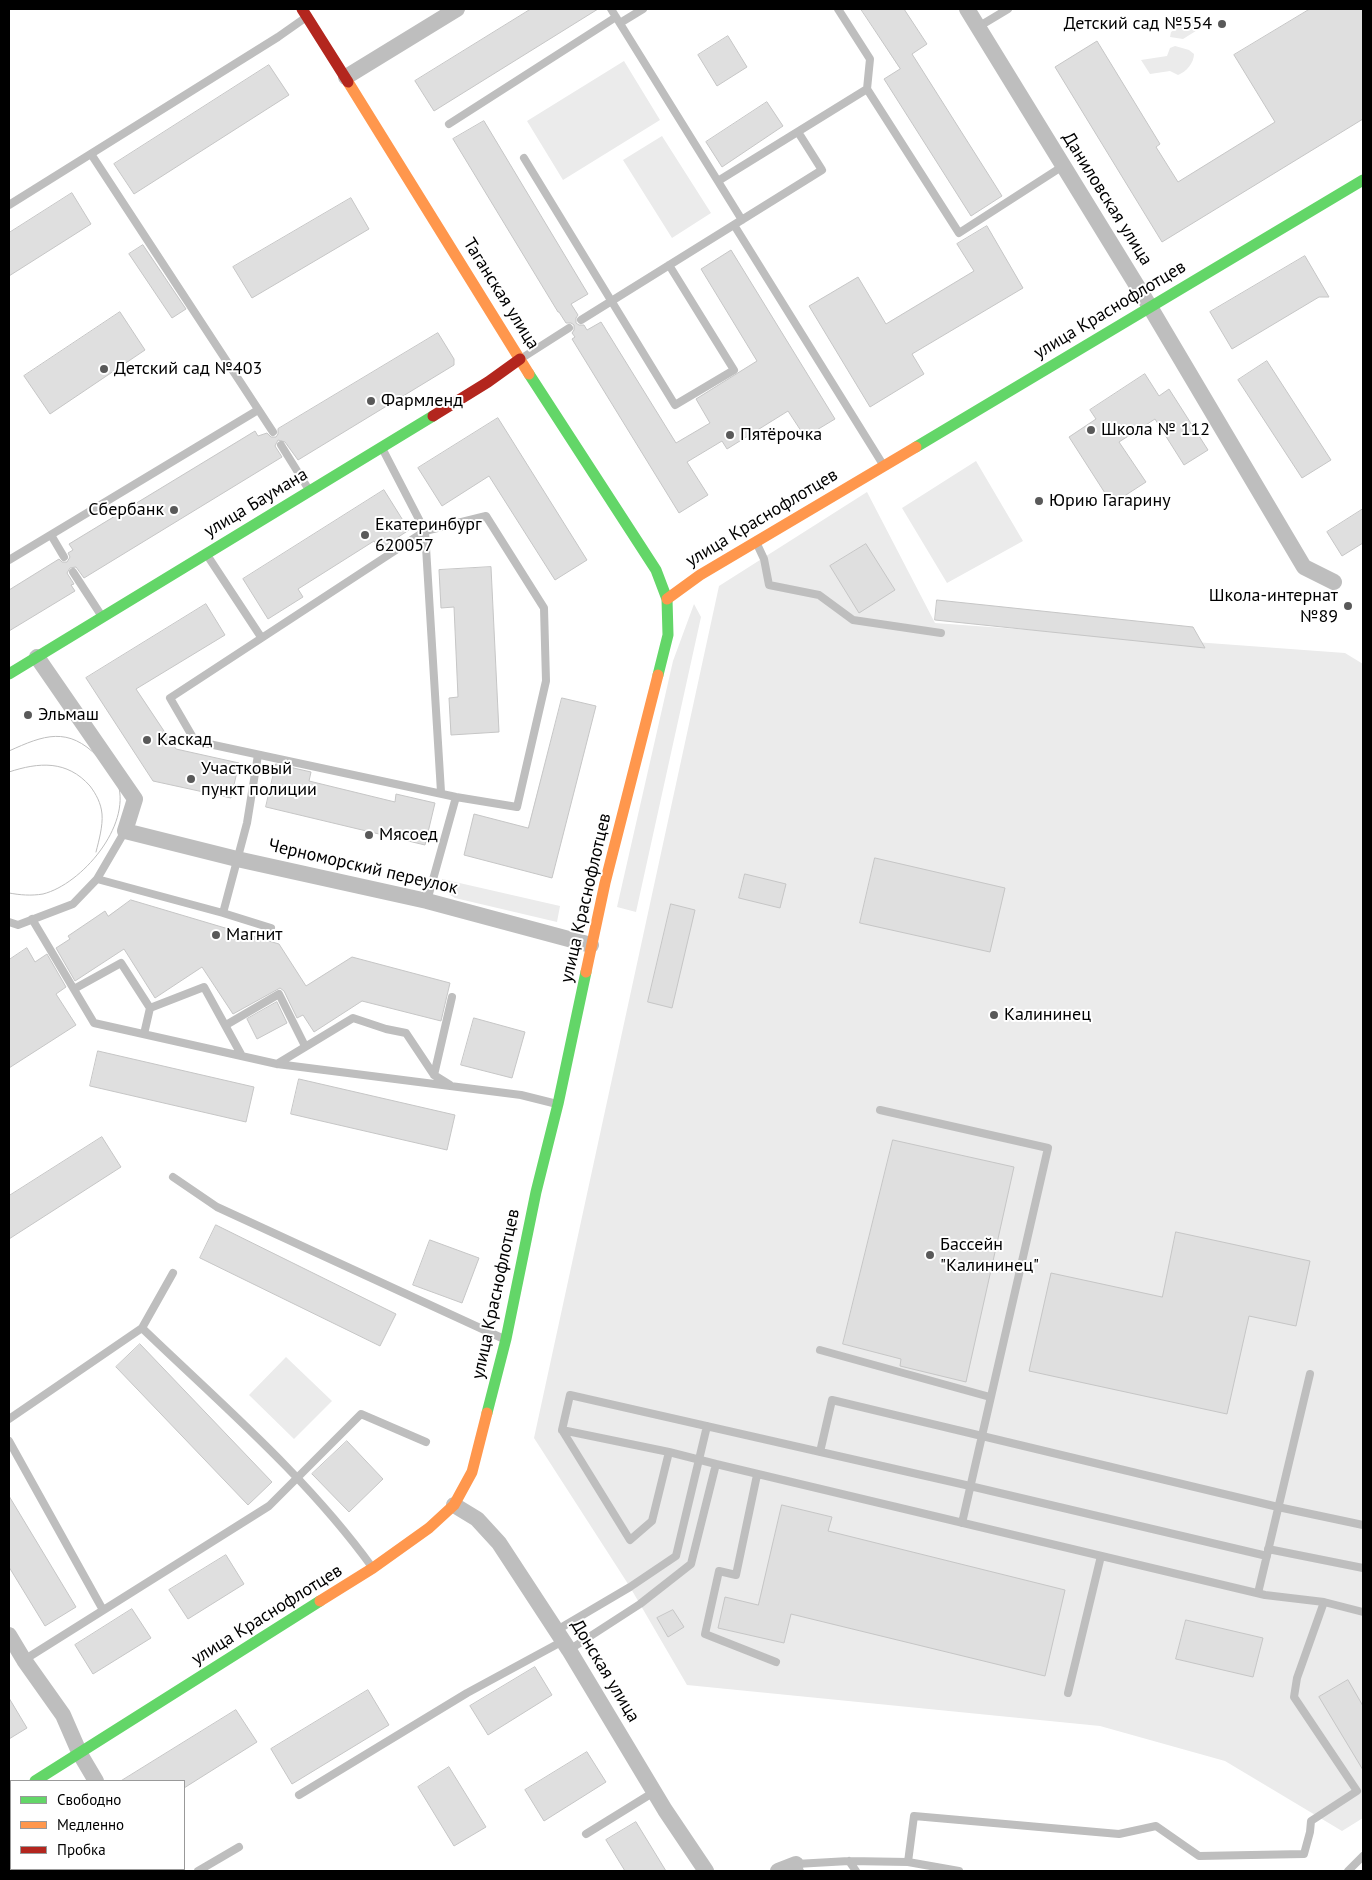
<!DOCTYPE html>
<html>
<head>
<meta charset="utf-8">
<style>
  body { margin:0 }
  #map { position:relative; width:1372px; height:1880px; overflow:hidden; background:#fff; font-family:"PT Sans",sans-serif }
  canvas { display:block }
  .frame { position:absolute; inset:0; border:10px solid #000; pointer-events:none }
  .legend { position:absolute; left:10px; top:1780px; width:175px; height:90px; box-sizing:border-box; background:#fff; border:1px solid #999; margin:0; padding:6px 9px; list-style:none; font-size:15px; color:#000 }
  .legend li { display:flex; align-items:center; gap:10px; height:25px }
  .legend b { width:25px; border:1px solid #999 }
</style>
</head>
<body>
<div id="map">
<canvas width="1372" height="1880"></canvas>
<div class="frame"></div>
<ul class="legend">
<li><b style="height:6px;background:#63d668"></b>Свободно</li>
<li><b style="height:6px;background:#ff974d"></b>Медленно</li>
<li><b style="height:6px;background:#b3261e"></b>Пробка</li>
</ul>
</div>
<script>
const g = document.querySelector('canvas').getContext('2d');
g.lineJoin = 'round';
function paint(path, color) {
  g.fillStyle = color;
  g.fill(path, 'evenodd');
}
function trace(path, color, width, dash) {
  g.strokeStyle = color;
  g.lineWidth = width;
  g.lineCap = dash ? 'butt' : 'round';
  g.setLineDash(dash || []);
  g.stroke(path);
}
function drawText(font, color, halo, rows, align = 'center') {
  g.font = font + ' "PT Sans",sans-serif';
  g.lineWidth = 4;
  g.setLineDash([]);
  g.textBaseline = 'middle';
  g.strokeStyle = halo;
  g.fillStyle = color;
  for (const [text, x, y, turn = 0] of rows) {
    g.save();
    g.translate(x, y);
    g.rotate((+turn || 0) * Math.PI / 180);
    g.textAlign = isNaN(turn) ? turn : align;
    if (halo) g.strokeText(text, 0, 0);
    g.fillText(text, 0, 0);
    g.restore();
  }
}
const green = new Path2D(`
  M1192,18L1199,29L1183,39L1170,37L1171,32Z
  M1175,46L1189,50L1194,54C1194,63 1186,72 1178,75L1170,71L1150,74L1141,60L1167,56L1170,48Z
  M624,61L660,120L563,180L527,121Z
  M662,136L711,213L672,238L623,160Z
  M976,461L1023,541L947,583L902,508Z
  M867,492L935,623L1345,653L1363,664V1818L1342,1831L1225,1761L1100,1726L687,1685L630,1587L534,1438L719,586Z
  M694,604L701,617L636,912L617,907L673,661Z
  M442,879L560,906L557,922L455,898C447,893 440,890 442,879Z
  M286,1357L332,1401L294,1439L249,1395Z`);
const building = new Path2D(`
  M531,9H598L434,111L415,81Z
  M861,9H904L927,44L912,54L1002,196L971,216L884,79L900,69Z
  M1310,9H1363V119L1162,242L1055,67L1097,41L1160,144L1156,147L1178,182L1275,122L1234,55Z
  M728,36L747,67L717,86L698,55Z
  M269,65L289,95L134,194L114,164Z
  M767,102L783,126L722,167L706,142Z
  M484,121L588,294L571,304L578,315L576,318V323L579,325H584L587,330L601,322L676,443L710,423L696,399L757,361L701,269L731,250L835,419L805,437L788,411L727,449L722,441L687,462L708,495L679,513L572,339L575,337L572,333L574,330V325L571,323H566L559,312H558L453,139Z
  M72,193L91,224L9,276V233Z
  M351,198L369,229L252,298L233,267Z
  M987,226L1023,288L912,354L924,374L870,407L809,306L858,277L886,324L974,271L957,244Z
  M143,245L186,309L172,318L129,254Z
  M1305,256L1329,297H1319L1232,349L1210,312Z
  M120,312L145,350L50,414L24,376Z
  M438,333L454,359V365L298,460L285,442L278,440L275,446L282,457L84,578L76,567L70,568L67,573L74,584L71,585L75,591L9,631V590L59,559L62,562H67L70,557L68,553L73,550L69,544L255,431L258,436L267,433L271,437H276L278,434V429Z
  M1267,361L1331,460L1302,478L1238,380Z
  M1145,374L1159,396L1169,389L1208,450L1184,465L1155,419L1119,442L1146,482L1112,504L1069,437L1096,419L1090,410Z
  M498,418L587,560L555,580L489,476L442,506L418,468Z
  M384,490L409,530L380,549L374,541L298,589L303,597L268,619L243,579Z
  M1363,509V543L1342,556L1327,532Z
  M866,544L895,590L859,613L830,566Z
  M491,567L499,732L451,735L449,698L458,697L454,607L441,608L439,570Z
  M937,600L1193,627L1205,648L935,620Z
  M206,604L225,635L136,689L176,749L239,763L231,798L153,781L86,678Z
  M562,698L596,706L552,878L464,855L474,814L528,828Z
  M276,764L311,772L309,781L395,802L396,794L435,803L425,845L266,807Z
  M875,858L1005,888L990,952L860,923Z
  M745,874L786,884L780,908L739,898Z
  M131,900L279,944L306,986L352,957L450,983L441,1021L362,1001L314,1032L303,1015L297,1018L284,991L280,988L233,1014L202,967L155,998L124,949L75,981L56,948L70,939L68,936L105,911L108,916Z
  M671,904L695,910L672,1008L648,1002Z
  M27,948L35,962L47,954L66,987L56,994L76,1025L9,1068V960Z
  M277,1002L287,1023L257,1039L247,1019Z
  M474,1018L525,1032L512,1078L461,1065Z
  M98,1051L254,1087L246,1122L90,1086Z
  M299,1079L455,1115L447,1150L291,1114Z
  M102,1137L121,1167L9,1239V1196Z
  M893,1140L1014,1167L966,1382L900,1366L901,1359L843,1344Z
  M216,1225L396,1314L380,1346L200,1258Z
  M1176,1232L1310,1261L1296,1326L1249,1316L1227,1414L1029,1371L1051,1273L1162,1297Z
  M430,1240L479,1258L462,1303L413,1285Z
  M140,1344L272,1482L248,1505L116,1367Z
  M347,1441L383,1479L349,1512L312,1474Z
  M9,1496L76,1607L45,1626L9,1567Z
  M782,1505L832,1517L828,1531L1065,1590L1045,1676L791,1614L784,1643L718,1628L725,1597L758,1605Z
  M226,1555L244,1584L188,1619L169,1590Z
  M132,1609L151,1638L93,1674L75,1645Z
  M673,1610L684,1627L668,1637L657,1618Z
  M1186,1620L1263,1638L1253,1677L1176,1659Z
  M535,1667L552,1695L488,1735L470,1706Z
  M1348,1680L1363,1706V1770L1319,1697Z
  M368,1690L389,1725L292,1784L271,1749Z
  M9,1698L27,1728L9,1739Z
  M236,1710L257,1742L184,1788V1781H121Z
  M587,1752L606,1782L544,1821L525,1790Z
  M449,1767L486,1827L454,1846L418,1787Z
  M636,1822L666,1871H625L606,1840Z`);
const lane = new Path2D(`
  M611,9L742,220
  M838,9L870,59L867,89L959,233L1063,166
  M620,23L643,9
  M978,27L1008,9
  M449,124L616,17
  M91,154L273,432
  M524,158L675,405L734,370L669,265
  M718,181L867,89
  M9,205L278,37L305,18
  M734,225L882,463
  M581,320L822,170L798,132
  M522,358L569,328
  M281,445L309,490
  M382,448L425,531L441,792
  M486,516L544,608L546,681L517,807L456,797L195,741L170,698L425,531Z
  M51,535L64,557
  M757,544L764,559L769,585L819,595L853,620L941,633
  M207,555L261,637
  M9,560L258,410
  M73,572L101,615
  M97,879L223,913L271,928
  M427,901L456,797
  M223,913L247,823L258,755
  M32,919L94,1023L277,1064L521,1095L557,1104
  M9,922L18,925L73,904L97,879L125,831
  M74,989L121,963L150,1008
  M226,1025L279,994L305,1046
  M144,1034L150,1008L204,987L242,1056
  M277,1064L353,1018L386,1029L406,1033L434,1075L450,1085
  M434,1075L452,997
  M880,1110L1048,1148L962,1523
  M173,1177L217,1207L504,1339
  M142,1328C222,1405 307,1477 372,1567
  M820,1350L990,1397
  M9,1419L142,1328L173,1273
  M562,1430L669,1452
  M9,1441L103,1610
  M820,1452L832,1400L1278,1507L1363,1525
  M716,1464L669,1452L652,1521L630,1540L562,1430L570,1395L970,1486L1267,1556
  M757,1475L736,1575L719,1571L705,1634L776,1662
  M1268,1549L1363,1568
  M1258,1593L1310,1374
  M557,1630L630,1587L676,1556L707,1426
  M569,1650L640,1604L691,1564L716,1464L1265,1595L1324,1602L1363,1612
  M24,1660L269,1506L361,1414L426,1442
  M1068,1693L1101,1556
  M299,1795L467,1693L563,1641
  M586,1834L654,1792
  M849,1861L856,1871
  M908,1862L914,1816L1119,1834L1156,1826L1199,1856L1304,1854L1310,1832L1311,1821L1357,1791L1294,1697L1297,1678L1324,1602
  M198,1871L239,1847
  M800,1871L796,1864L849,1861L908,1862L959,1871
  M1348,1871L1363,1856`);
const street = new Path2D(`
  M967,9L1150,307L1304,567L1334,582
  M346,77L457,9
  M37,657L135,799L125,831L237,859L427,901L591,945
  M454,1505L477,1519L499,1543L569,1650L665,1810L706,1871
  M9,1635L24,1660L63,1715L80,1754L96,1781
  M148,1869L149,1871
  M778,1871L796,1864`);
const fast = new Path2D(`
  M529,374L656,570L667,599L668,635L658,675
  M916,447L1363,180
  M9,674L433,416
  M487,1413L506,1339L536,1192L558,1104L586,972
  M35,1781L320,1601`);
const slow = new Path2D(`
  M348,82L529,374
  M667,599L700,575L916,447
  M586,972L605,883L658,675
  M320,1601L373,1568L429,1528L454,1505L472,1472L487,1413`);
const jam = new Path2D(`
  M302,9L348,82
  M433,416L488,382L520,359
  M9,1798L11,1796`);
const tram = new Path2D(`
  M9,751C44,735 68,726 98,757C106,765 115,773 118,784C131,826 82,884 43,894C31,896 20,895 9,893
  M9,772C39,762 67,760 90,786C96,794 101,803 102,814C103,826 99,840 96,852`);
const markers = [
  [1222,24,5,"#595959"],
  [104,369,5,"#595959"],
  [371,401,5,"#595959"],
  [1091,430,5,"#595959"],
  [730,435,5,"#595959"],
  [1039,501,5,"#595959"],
  [174,510,5,"#595959"],
  [365,535,5,"#595959"],
  [1348,606,5,"#595959"],
  [28,715,5,"#595959"],
  [147,740,5,"#595959"],
  [191,779,5,"#595959"],
  [369,835,5,"#595959"],
  [216,935,5,"#595959"],
  [994,1015,5,"#595959"],
  [930,1255,5,"#595959"]
];
const poiNames = [
  ["Детский сад №554",1212,24,"right"],
  ["Детский сад №403",114,369],
  ["Фармленд",381,401],
  ["Школа № 112",1101,430],
  ["Пятёрочка",740,435],
  ["Юрию Гагарину",1049,501],
  ["Сбербанк",164,510,"right"],
  ["Екатеринбург",375,525],
  ["620057",375,546],
  ["Школа-интернат",1338,596,"right"],
  ["№89",1338,617,"right"],
  ["Эльмаш",38,715],
  ["Каскад",157,740],
  ["Участковый",201,769],
  ["пункт полиции",201,790],
  ["Мясоед",379,835],
  ["Магнит",226,935],
  ["Калининец",1004,1015],
  ["Бассейн",940,1245],
  ["\"Калининец\"",940,1266]
];
const streetNames = [
  ["Даниловская улица",1107,199,58],
  ["Таганская улица",501,294,58],
  ["улица Краснофлотцев",1110,310,-31],
  ["улица Баумана",256,503,-31],
  ["улица Краснофлотцев",762,518,-31],
  ["Черноморский переулок",363,867,13],
  ["улица Краснофлотцев",586,898,-77],
  ["улица Краснофлотцев",496,1294,-78],
  ["улица Краснофлотцев",267,1615,-32],
  ["Донская улица",605,1671,59]
];
paint(green, '#ebebeb');
paint(building, '#dfdfdf');
trace(building, '#c6c6c6', 1);
trace(lane, '#bebebe', 8);
trace(street, '#bebebe', 16);
trace(fast, '#63d668', 11);
trace(slow, '#ff974d', 11);
trace(jam, '#b3261e', 11);
trace(tram, '#bebebe', 1);
for (const [x, y, r, color] of markers) {
  const dot = new Path2D();
  dot.arc(x, y, r, 0, 2 * Math.PI);
  g.fillStyle = color;
  g.fill(dot);
  trace(dot, '#fff', 2);
}
drawText('18px', '#000', '#fff', poiNames, 'left');
drawText('18px', '#000', '#fff', streetNames);
</script>
</body>
</html>
